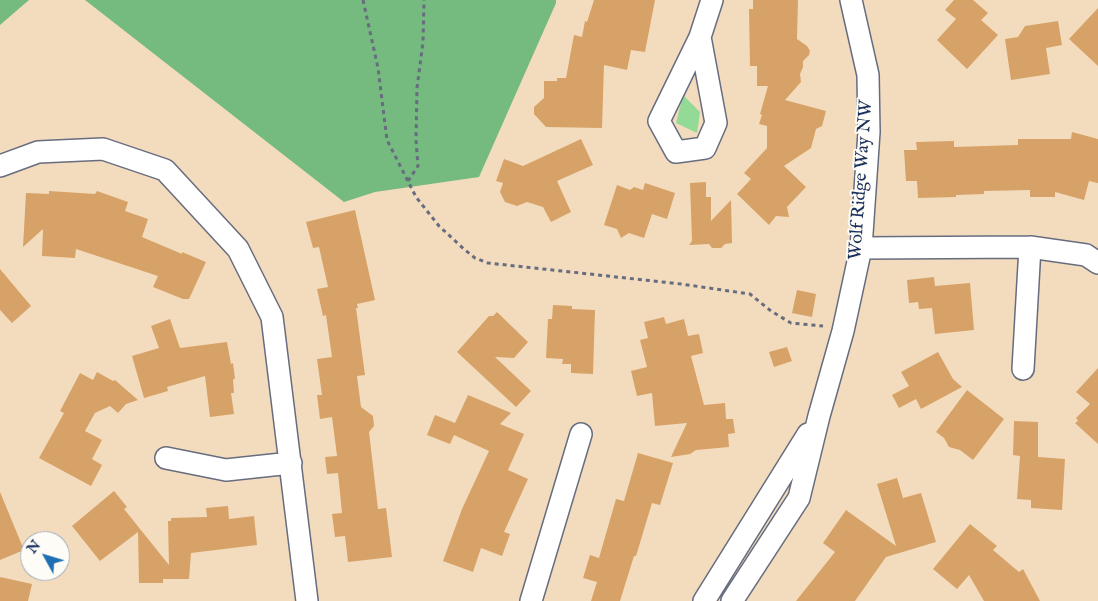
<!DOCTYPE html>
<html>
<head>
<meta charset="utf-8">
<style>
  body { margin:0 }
  #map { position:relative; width:1098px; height:601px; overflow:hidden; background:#f3dcbd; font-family:"IM FELL English",serif }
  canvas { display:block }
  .north { position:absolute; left:20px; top:531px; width:50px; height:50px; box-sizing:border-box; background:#fdfcf7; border:1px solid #a3aaba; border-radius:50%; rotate:309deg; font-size:14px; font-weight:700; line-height:20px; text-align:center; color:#1b2f5e }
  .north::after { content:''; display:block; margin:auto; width:18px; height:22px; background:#1f6fb2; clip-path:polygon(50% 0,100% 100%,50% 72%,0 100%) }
</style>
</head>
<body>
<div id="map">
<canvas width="1098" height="601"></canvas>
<div class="north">N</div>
</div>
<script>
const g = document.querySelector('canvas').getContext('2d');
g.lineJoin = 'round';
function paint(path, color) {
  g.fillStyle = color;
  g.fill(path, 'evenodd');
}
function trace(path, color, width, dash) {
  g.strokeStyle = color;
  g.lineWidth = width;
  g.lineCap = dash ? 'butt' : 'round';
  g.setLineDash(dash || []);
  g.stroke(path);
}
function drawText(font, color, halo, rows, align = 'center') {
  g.font = font + ' "IM FELL English",serif';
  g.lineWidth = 4;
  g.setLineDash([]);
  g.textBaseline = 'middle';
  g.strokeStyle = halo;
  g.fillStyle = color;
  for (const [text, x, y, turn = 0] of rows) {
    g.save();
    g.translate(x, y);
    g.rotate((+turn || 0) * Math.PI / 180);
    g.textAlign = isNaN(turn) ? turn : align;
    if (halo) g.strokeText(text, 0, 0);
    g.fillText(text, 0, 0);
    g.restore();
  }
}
const green = new Path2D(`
  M683,95L700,112L697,133L676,123Z`);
const forest = new Path2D(`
  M0,0H29L0,25Z
  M85,0H556V3L479,177L375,192L344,202Z`);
const building = new Path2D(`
  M594,0H655L645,52L631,50L627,70L604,65L602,128L546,127L534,114V107L544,98V81H557V78H566L574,35L582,37L585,21L587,22Z
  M753,0H798L797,39L807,46L810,51L809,55L803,61V67L800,74L801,82L785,100L826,111L822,126L816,129L811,148L784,166L806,187L787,207L789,217L776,216L769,225L737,194L751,179L744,173L767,148V126L759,124L762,115L760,114L768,86H757V66H750L749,9H753Z
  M954,0H973L988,13L981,20L998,35L967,69L937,40L956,19L945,10Z
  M1098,8V66L1069,39Z
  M1058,21L1062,45L1046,48L1050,74L1011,80L1005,39L1018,37L1025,26Z
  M1072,132L1098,139V183L1089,181L1084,200L1055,192V197H1030V190L984,191V194L956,195V197L918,198L917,181H906L904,150H917L916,142L954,141V147L1018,145V139H1071Z
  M581,139L593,165L557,181L571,212L551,222L543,207L527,202L517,206L505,202L500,192L503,183L496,181L504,159L523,166Z
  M706,182V197H711V221L731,200L732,243L725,244L721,248H712L709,244L689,245L692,241L690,183Z
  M645,183L675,193L667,219L652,214L644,238L629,233L621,238L617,229L604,225L617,185L630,190L634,187L643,190Z
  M49,191L95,194L97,191L128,202L125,211L148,219L142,237L182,254V252L206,262L189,299H183L153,287L158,276L76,249L75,258L42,256L43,229L23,247L26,193L49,194Z
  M355,210L375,300L357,304L358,308H356L365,375L357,376L361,407L373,416L374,426L369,432L378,509L386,508L392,557L348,562L345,536L335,537L332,514L342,513L338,473L327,474L325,457L337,456L332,417L320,419L317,395H322L317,359L332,357L326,315L323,316L317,289L328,287L319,247L313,248L306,222Z
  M0,269L31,306L12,323L0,310Z
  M934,277L935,286L970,283L974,330L935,334L932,308L919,309L918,302L909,303L907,280Z
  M797,290L816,294L812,317L792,313Z
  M553,305L572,306V309L595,310L593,374L571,373V364H562L563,359L546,358L548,319H552Z
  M497,312L528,342L514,358L495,357L531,391L516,407L457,352L489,316H493Z
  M664,317L666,324L684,319L688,336L699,334L703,353L691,356L704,405L725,403L726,419H733L735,433L728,434L729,447L696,450L690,454L671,457L687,423L655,426L652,393L637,396L631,371L647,367L640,340L648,338L644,322Z
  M170,319L180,348L227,342L231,364L233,363L235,379H233L234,393H231L234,414L210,417L205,376L167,387L168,391L144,398L132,356L159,348L151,326Z
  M787,347L792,361L774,367L769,352Z
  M938,352L953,379L962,387L921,409L916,399L899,408L892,395L909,386L901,372Z
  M1098,368V444L1075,423L1078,421L1076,418L1090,404L1076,392Z
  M97,372L113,381L115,380L138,400L126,404L118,413L110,406L95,413L85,431L102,440L92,459L102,465L91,486L39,458L64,413L60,411L80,373L93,380Z
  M967,390L1004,419L973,460L960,450L949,447L944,438L936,432Z
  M468,395L511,413L500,424L524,434L508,470L528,479L504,532L510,534L502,556L481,548L473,572L443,561L462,509L489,451L454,435L450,444L427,435L435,415L455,423Z
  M1014,421L1038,422V457L1065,459L1062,510L1031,508V500L1017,499L1020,456L1013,455Z
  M638,453L673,463L660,505L652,503L636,556H634L620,601H591L597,582L583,578L590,555L599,558L616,499L624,501Z
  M897,478L903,498L921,493L936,542L886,557L855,601H796L835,552L823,543L846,510L896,546L877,484Z
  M114,491L127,507L124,509L169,565L168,521H171V518L207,517L206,508L228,506L229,519L254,516L257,545L191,553L189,579H163V583H139L138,532L100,561L72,526Z
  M0,492L24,550L0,560Z
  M970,524L997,546L993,550L1019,572L1023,569L1040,601H984L969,575L957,589L933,569Z
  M0,577L32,584L28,601H0Z`);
const path = new Path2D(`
  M363,0L378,68L387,140L416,197L439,226L465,250L475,258L488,263L681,284L750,294L771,311L791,323L823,326
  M408,181L418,166L416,140L417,88L423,42L424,0`);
const street = new Path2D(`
  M700,37L716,123L705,148L676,152L659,121L700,37L712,0
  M0,166L38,152L103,149L165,170L238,249L272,317L307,601
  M861,248L1030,247L1086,255L1098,263
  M1023,369L1030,247
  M166,458L226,470L291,463
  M531,601L581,434
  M704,601L808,434
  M732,601L799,498L819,416L843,331L861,248L869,132L868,75L851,0`);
const streetNames = [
  ["Wolf Ridge Way NW",862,180,-86]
];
paint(green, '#92da95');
paint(forest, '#75ba7e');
paint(building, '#d7a267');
trace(street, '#676c7f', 24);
trace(path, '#676c7f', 3, [4, 4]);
trace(street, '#fff', 21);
drawText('18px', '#1b2f5e', '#fdfcf7', streetNames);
</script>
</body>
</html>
